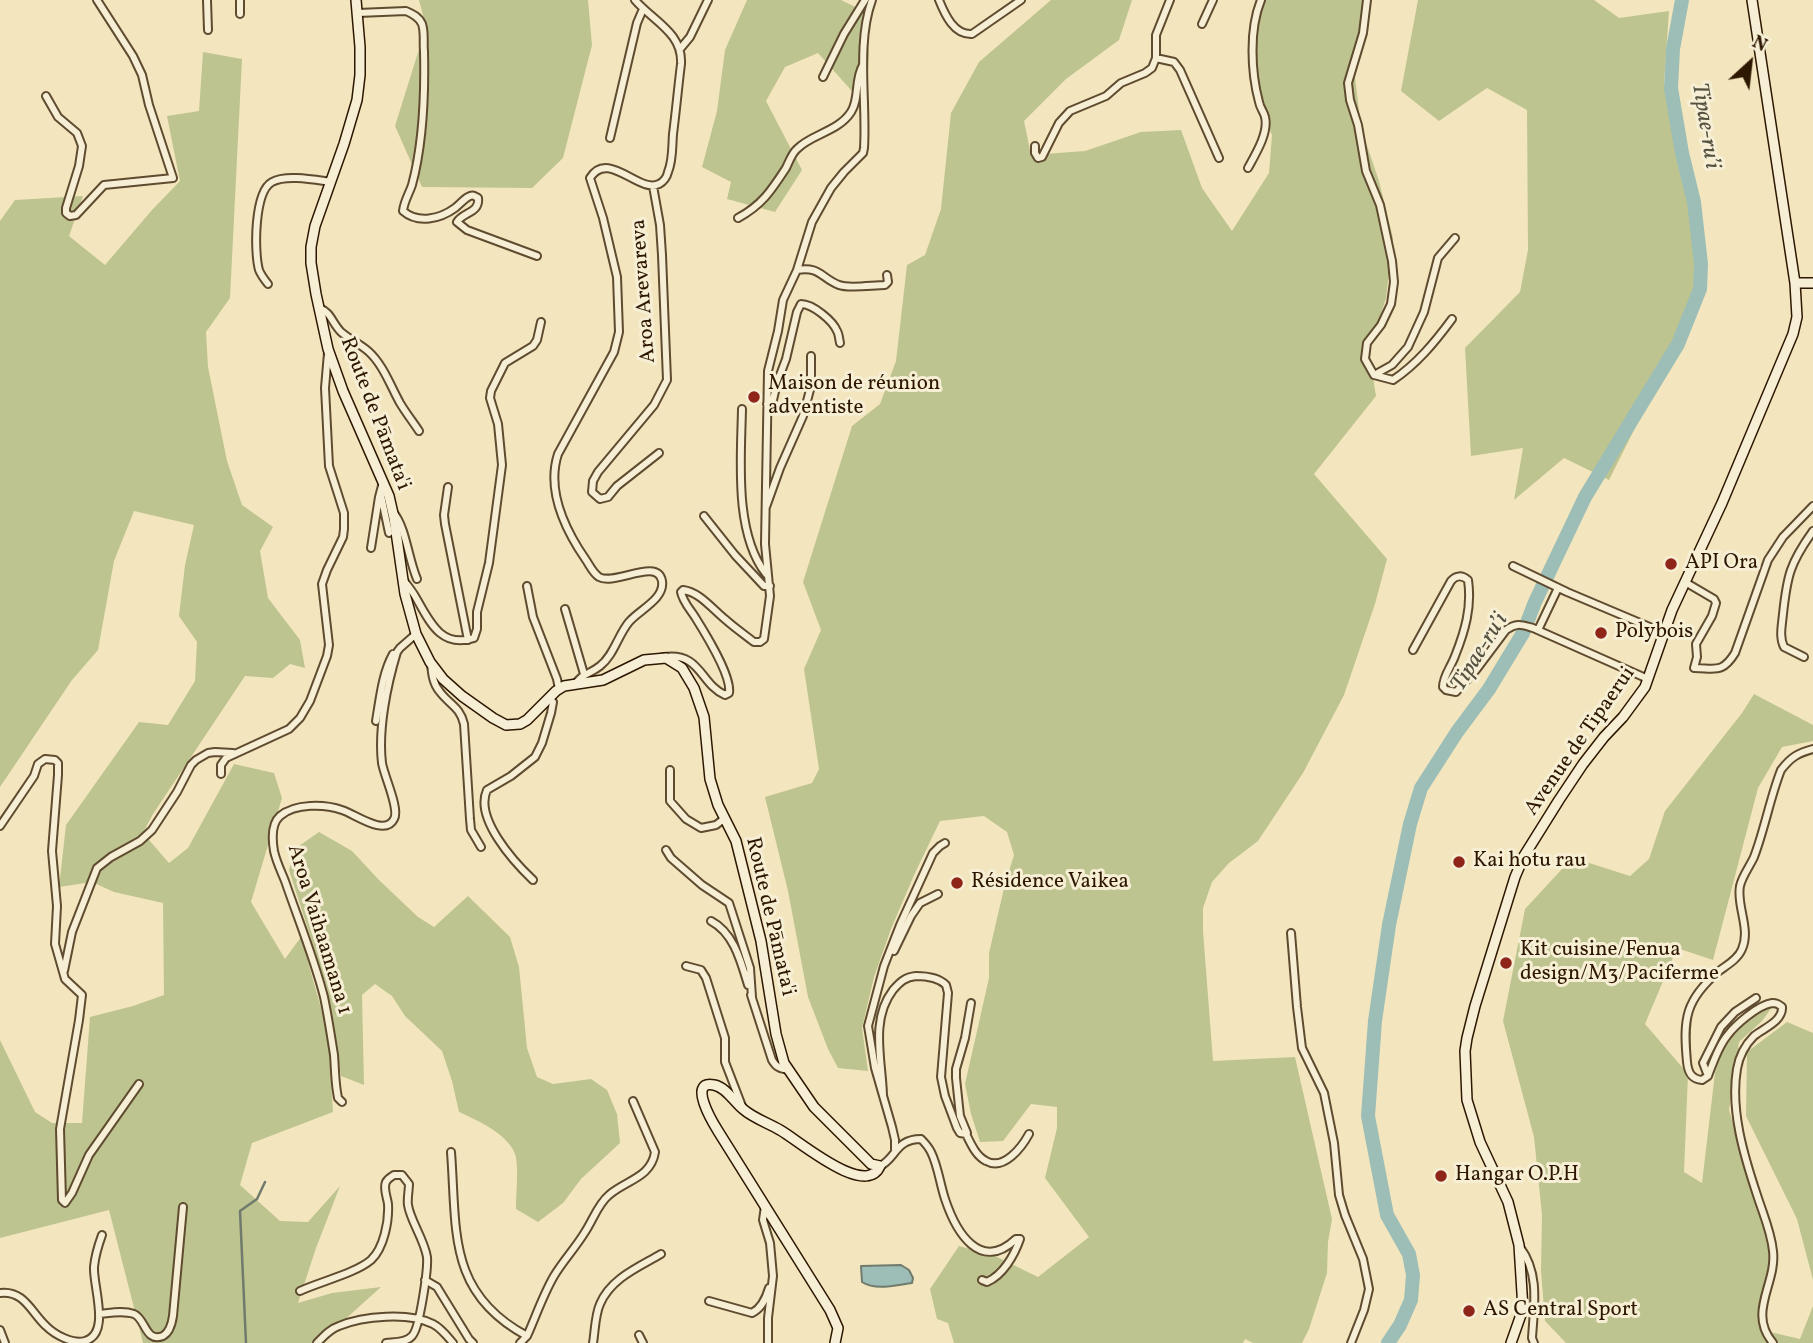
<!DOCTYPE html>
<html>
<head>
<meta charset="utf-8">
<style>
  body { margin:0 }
  #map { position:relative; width:1813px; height:1343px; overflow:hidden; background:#f3e6be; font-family:Vollkorn,serif }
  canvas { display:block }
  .north { position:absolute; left:1715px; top:28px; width:70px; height:70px; -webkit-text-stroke:5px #f7efd5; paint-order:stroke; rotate:27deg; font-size:19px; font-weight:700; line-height:28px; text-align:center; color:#2e1700 }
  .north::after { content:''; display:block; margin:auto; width:24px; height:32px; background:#2e1700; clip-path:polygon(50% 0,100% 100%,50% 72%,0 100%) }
</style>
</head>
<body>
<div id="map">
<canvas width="1813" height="1343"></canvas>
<div class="north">N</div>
</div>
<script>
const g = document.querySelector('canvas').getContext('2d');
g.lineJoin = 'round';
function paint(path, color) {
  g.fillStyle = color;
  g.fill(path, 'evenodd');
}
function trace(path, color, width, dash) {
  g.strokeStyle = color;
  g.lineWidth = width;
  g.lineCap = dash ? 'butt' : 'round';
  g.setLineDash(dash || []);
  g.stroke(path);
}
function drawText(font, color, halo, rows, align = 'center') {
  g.font = font + ' Vollkorn,serif';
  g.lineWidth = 6;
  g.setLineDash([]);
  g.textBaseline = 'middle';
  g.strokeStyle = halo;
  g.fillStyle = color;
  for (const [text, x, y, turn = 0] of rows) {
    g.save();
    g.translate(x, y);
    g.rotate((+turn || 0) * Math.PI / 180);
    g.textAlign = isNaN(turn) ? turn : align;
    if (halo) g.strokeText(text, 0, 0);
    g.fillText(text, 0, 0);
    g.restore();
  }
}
const green = new Path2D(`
  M419,0H588L592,45L563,158L532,188L422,187L395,126L426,27Z
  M747,0H841L866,12L869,53L866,107L818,53L785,67L766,101L802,170L775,212L727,199L731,182L702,167L717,111L725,50Z
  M1051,0H1132L1119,40L1066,79L1024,121L1031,155L1085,151L1141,132L1181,130L1202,188L1232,231L1269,173L1272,135L1254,94L1255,17L1261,0H1369L1359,44L1355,77L1361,128L1379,181L1393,238L1386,298L1369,352L1376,396L1314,474L1387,559L1375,604L1344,695L1303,773L1258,841L1229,863L1212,882L1203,908V931L1213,1061L1295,1057L1332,1219L1328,1242L1327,1273L1309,1329L1302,1343H1253L1245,1339L1243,1343H954L948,1323L937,1319L930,1289L959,1246L995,1256L1038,1277L1089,1237L1045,1178L1057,1128V1107L1031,1104L1003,1141L980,1142L971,1114L965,1084L989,978V953L1005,884L1014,855L1007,832L984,816L940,821L915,873L891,929L874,977L862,1028L868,1071L838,1068L828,1049L808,997L788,891L765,797L812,783L819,769L804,669L821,630L803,582L852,426L880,404L896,361L907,265L925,255L941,209L951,113L979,62Z
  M1418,0H1594L1619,18L1669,11L1664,83L1692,202L1699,248L1697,294L1683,339L1672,363L1651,396L1609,480L1564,458L1514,500L1523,448L1471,456L1465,348L1520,292L1528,250L1527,110L1487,88L1439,121L1401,91Z
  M203,52L242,59L230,298L206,332L208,367L227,461L242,505L273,527L260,551L268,598L300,640L305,668L290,664L273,678L245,676L153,814L143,833L169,863L188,848L234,764L274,773L282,798L251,902L285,959L301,937L328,1033L333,1112L252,1143L240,1185L280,1221L308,1222L340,1186L316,1248L298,1303L332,1293L381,1287L331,1332L325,1343H143L109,1210L0,1238V1040L35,1112L52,1123H82L90,1017L133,1006L164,995L163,903L114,892L92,882L59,887L66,825L139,722L168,725L195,681L197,642L179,616L185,565L194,525L134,511L114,561L98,650L72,680L0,787V221L15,200L83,196L69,236L105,265L152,210L180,181L167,116L199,111Z
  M1754,694L1813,725V741L1782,747L1758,788L1713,960L1677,948L1645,1024L1688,1074L1684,1172L1702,1183L1715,1073L1726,1039L1746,1017L1773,1006L1762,1021L1739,1042L1729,1110L1748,1171L1763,1213L1773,1270L1762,1320L1766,1331L1800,1339L1813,1306V1343H1566L1545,1321L1541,1271L1542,1215L1534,1137L1503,1021L1525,909L1562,869L1586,862L1630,876L1649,859L1665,811L1742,713Z
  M319,832L352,851L379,880L418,917L434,927L468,896L510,937L519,967L527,1048L537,1077L553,1084L591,1079L607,1090L617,1114L620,1143L581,1179L563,1203L538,1222L516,1209C516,1195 519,1165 515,1154C508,1134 477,1120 459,1112L452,1081L442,1051L405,1016L392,996L375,984L362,995L364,1085L341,1076L327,988L289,870L296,848Z
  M1787,1022L1813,1033V1280L1797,1219L1746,1116L1747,1052Z`);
const water = new Path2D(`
  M901,1265L909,1270L913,1278L912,1283C896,1285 876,1291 862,1282L861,1266Z`);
const stream = new Path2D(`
  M246,1343L240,1211L257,1199L265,1182`);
const river = new Path2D(`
  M1388,1343L1400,1325L1411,1300L1413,1275L1409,1254L1387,1215L1368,1116L1375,1021L1389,925L1410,824L1421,788L1457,732L1489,689L1523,633L1535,602L1585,497L1678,344L1700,289L1701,264L1694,202L1682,153L1671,88L1673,49L1682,0`);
const street = new Path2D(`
  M207,0L208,30
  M240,0V14
  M939,0C945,15 954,35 972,34L1021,0
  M1367,0L1363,33L1348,83L1350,100L1358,125L1366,171L1380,205L1392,261L1394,282L1391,304L1381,325L1367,343L1365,359L1374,375L1393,380C1417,364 1435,342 1452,319
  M358,13L406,11C413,14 419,17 422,24C425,33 423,43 424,51C425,93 423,144 412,185C409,194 404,201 403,211C418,224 440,219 455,208C459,205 464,199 468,197C473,194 474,196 478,198C480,213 463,212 457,222L467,230L537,256
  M1202,24L1213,0
  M680,49L690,37L708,0
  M1156,58L1174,62L1180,70L1219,158
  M823,77L844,34L865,0
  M46,96L58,117L77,133L82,146L79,166L66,208V213L70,216L76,215L104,185L173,178L149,105L142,75L133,56L97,0
  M610,138L637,23L643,9
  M1035,146V153L1038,158L1042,157L1059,123L1070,111L1106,96L1121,83L1145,73L1152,68L1156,58V35L1170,0
  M1248,168C1255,155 1269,133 1265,117C1264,112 1260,108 1259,102C1251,72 1249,29 1261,0
  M653,186L660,225L662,255L667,380L654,405L598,472L593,481L592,492L600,499L608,497L617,486L659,453
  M738,218C762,205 771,191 786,168C789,162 792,153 797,149C811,134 838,132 851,112C860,98 854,80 863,65
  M797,270C820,266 821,278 839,285C849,289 873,285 885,285L888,282L887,275
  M268,284C264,279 261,275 259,270C254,252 254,192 272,182C286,174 316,180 331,182
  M319,308C331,312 332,323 341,332C349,339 360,344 368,351C383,364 391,387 400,403C406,413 413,422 419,431
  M1374,375L1392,365L1408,347L1424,312L1438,258L1455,238
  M767,404H772L777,383L786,359L797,312L801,304C813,304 833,321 837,331C839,334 839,339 840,343
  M742,409C741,459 734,533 766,574
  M448,487L444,515L445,524L468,640
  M381,495L389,533
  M766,507L780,468L803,416L811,386V356
  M393,512C406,527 408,558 417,579
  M704,516L735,555L764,586H770
  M371,548L379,497L383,482
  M1513,566L1567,592L1664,633
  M405,582C408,586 412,591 415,596C429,620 440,649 474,638L477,629V612L489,563L502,465L498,424L490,398L491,391L505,363L533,346L537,340L541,322
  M1685,582L1714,599L1716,603L1712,616L1696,644L1697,657L1694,668C1715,668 1722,674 1735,653L1768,560L1783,537L1813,506
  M527,586L533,617L557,679L559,689
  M565,609L584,674
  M1538,630L1558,588
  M1413,650L1451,581C1456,575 1462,575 1468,580C1472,607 1465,631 1455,656C1451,667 1443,676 1443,687L1446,690L1456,692L1476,670L1506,630C1517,622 1522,625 1533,628L1648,679
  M664,657C701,652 700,684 725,695L729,693C732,676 705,633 695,617C690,609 683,602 681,592L683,590C700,592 713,610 726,620C735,628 745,635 754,642H760L764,639L770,596L765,544L768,371L778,331L783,300L797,270L812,222L831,188L844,172L863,153L864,148C867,102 856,44 872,0
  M1804,657L1784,647C1779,637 1782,625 1783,614C1787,576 1790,563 1813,531
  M431,664C432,674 433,684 440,692C450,705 460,707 464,724L470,819L471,830L481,847
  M575,685C581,674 590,674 600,666C614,655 618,635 629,622C639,610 665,599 662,581C658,557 614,586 599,577C593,573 590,566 586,560C566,531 546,491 558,454L614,352L619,332L617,277L603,218L590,178C608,149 639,194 659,184C663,182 667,177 668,172C673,160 672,147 673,134C676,111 678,88 681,64C683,33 653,21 635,0
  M376,721C380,698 382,674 393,654
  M670,770V801L686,819L701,828L716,825L725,818
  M221,774V765L226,758L289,729L300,718L310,701L327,656L329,645L322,584L327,570L343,537L344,529V513L329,466L325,388L328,353
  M0,826L34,776L38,764L45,759L55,760L58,763V775L52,851L57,906L55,944L65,979L82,995L79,1020L60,1129L62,1200L65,1203L72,1193L89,1155L139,1084
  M666,850L671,858L702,885L729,903L750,968L752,997
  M533,880C514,862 474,818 487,790L511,776L535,757L542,743L551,713L553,702L549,698
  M711,921C734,933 741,962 748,985
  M1291,933L1297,1007L1302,1048L1324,1093L1334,1143L1339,1195L1345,1215L1363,1259L1369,1289L1364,1310L1351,1343
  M894,951L911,916L920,903L938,894
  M686,966L701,970L706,978L725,1038V1062L742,1106
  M64,971L72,932L97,868L111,857L140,841L152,830L177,792L191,765L196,760L208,753L215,752L233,753
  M751,995L772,1060C776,1067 780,1069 789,1070
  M1708,1076L1703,1063L1721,1027L1735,1012L1756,998
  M883,1095C882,1060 870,1020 893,990C900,982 905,977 916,976C926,976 939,978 946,985L948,993L941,1077L945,1096L957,1128L960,1133L966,1134L967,1133L960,1116L956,1078V1069L965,1038L971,1003
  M342,1102L338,1098L337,1092C335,1080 335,1068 334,1055C331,1036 328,1016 324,997C314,958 298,919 285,881C281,871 276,861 274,851C272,839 271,824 280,816C295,803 325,804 342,810C355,814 385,837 394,819C400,809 384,776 382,763C378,729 387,685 397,652L400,648L416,634
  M966,1134C971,1144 976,1156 986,1161C1004,1171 1022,1147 1029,1134
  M895,1150V1140L892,1127L875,1068L868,1026L884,966L900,925L933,853L940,846L945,843
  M451,1152C457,1231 447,1293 527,1336
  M880,1166C896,1159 895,1139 921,1139C925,1143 928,1146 931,1152C938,1166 940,1184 945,1199C956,1232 980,1273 1016,1239H1020C1014,1256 1003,1275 987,1282L982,1280
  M765,1206L763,1220L770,1243L773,1276L768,1318V1343
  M1520,1247C1540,1274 1534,1306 1532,1338L1534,1343
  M425,1280L437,1287L469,1339L473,1343
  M300,1291C319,1282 356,1273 371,1260C384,1248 389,1221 388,1204C387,1196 383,1189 386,1182C388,1178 391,1177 394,1175H402L409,1184C409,1190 407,1199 408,1205C410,1220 424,1239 427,1257C428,1269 420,1328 412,1336C406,1343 394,1342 386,1343
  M0,1293C24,1290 31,1312 46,1326C51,1331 57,1335 64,1338C71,1341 77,1343 85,1341C111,1334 93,1287 94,1267C95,1256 98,1246 102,1235
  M709,1301L752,1313C762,1308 766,1298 769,1288
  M99,1314C110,1313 123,1310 134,1314C146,1319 145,1343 163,1336C170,1332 172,1323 173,1316L183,1207
  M0,1330L5,1343
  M639,1335L643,1343
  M317,1343C324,1336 330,1329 339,1326C363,1316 409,1312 433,1324C441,1328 447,1336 453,1343
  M520,1343L527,1336C536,1316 543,1295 554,1276C563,1261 576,1247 585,1232C593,1220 598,1204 609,1195C626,1180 651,1178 655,1152L633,1101
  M593,1343C595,1331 595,1315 600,1304C611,1278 639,1267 661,1254
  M1773,1343C1747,1312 1777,1284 1773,1251C1771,1231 1763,1214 1757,1195C1744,1156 1730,1110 1737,1069C1739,1057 1745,1045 1754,1036C1764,1028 1783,1021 1782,1007C1778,1004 1777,1003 1772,1003C1758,1005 1735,1025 1727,1036C1718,1047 1713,1063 1708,1076L1702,1080C1691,1079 1688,1072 1687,1062C1683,1019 1685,1000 1719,971C1727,965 1738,959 1742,949C1751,929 1736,905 1740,886C1742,876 1750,866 1754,857C1765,828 1770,798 1781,770C1791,757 1798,753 1813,749`);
const secondary = new Path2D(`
  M356,0L360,47V75L357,100L344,144L315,226L311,247V263L316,294L328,349L343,391L389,496L394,518L405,594L416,634L430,662L443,679L462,696L493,718L506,725L520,724L527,720L556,691L564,686L603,680L644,660L666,658L682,668L694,688L704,717L710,779L718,805L736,841L761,941L776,1034L784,1063L814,1107L871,1164L880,1166C866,1199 798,1140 780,1130C768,1123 753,1118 743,1109C734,1102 726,1087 714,1085C687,1080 713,1123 718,1131L830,1310L838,1328L835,1343
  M1795,283H1813
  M1511,1343L1523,1309L1519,1245L1508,1202L1480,1142L1467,1100L1465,1051L1467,1038L1475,1006L1515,877L1524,856L1559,800L1583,764L1604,737L1623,717L1645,687L1672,610L1722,503L1793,334L1797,317L1795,283L1752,0`);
const markers = [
  [754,397,7,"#8f2418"],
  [1671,564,7,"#8f2418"],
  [1601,633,7,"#8f2418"],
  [1459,862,7,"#8f2418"],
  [957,883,7,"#8f2418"],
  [1506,963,7,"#8f2418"],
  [1441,1176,7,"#8f2418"],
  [1469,1311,7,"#8f2418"]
];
const streetNames = [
  ["Aroa Arevareva",645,291,-94],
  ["Route de Pāmata'i",374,414,69],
  ["Avenue de Tipaerui",1581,742,-55],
  ["Route de Pāmata'i",769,917,77],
  ["Aroa Vaihaamana 1",318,930,73]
];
const poiNames = [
  ["Maison de réunion",768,385],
  ["adventiste",768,409],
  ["API Ora",1685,564],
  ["Polybois",1615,633],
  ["Kai hotu rau",1473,862],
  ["Résidence Vaikea",971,883],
  ["Kit cuisine/Fenua",1520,951],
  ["design/M3/Paciferme",1520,975],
  ["Hangar O.P.H",1455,1176],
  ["AS Central Sport",1483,1311]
];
const waterNames = [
  ["Tipae-ru’i",1704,126,81],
  ["Tipae-ru’i",1481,653,-58]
];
paint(green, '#bec48f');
paint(water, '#9cbeb6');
trace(water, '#707b6d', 2);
trace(stream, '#707b6d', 2.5);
trace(river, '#9cbeb6', 14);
trace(street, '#5f4b30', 10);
trace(secondary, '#2e1700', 12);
trace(street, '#f7efd5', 6);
trace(secondary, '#f7efd5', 9);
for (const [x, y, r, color] of markers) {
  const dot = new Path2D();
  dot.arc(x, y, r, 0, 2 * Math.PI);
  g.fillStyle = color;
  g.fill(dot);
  trace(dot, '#f7efd5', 2.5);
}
drawText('21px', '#2e1700', '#f7efd5', streetNames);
drawText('21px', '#2e1700', '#f7efd5', poiNames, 'left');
drawText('italic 23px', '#545140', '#f7efd5', waterNames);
</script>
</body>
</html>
